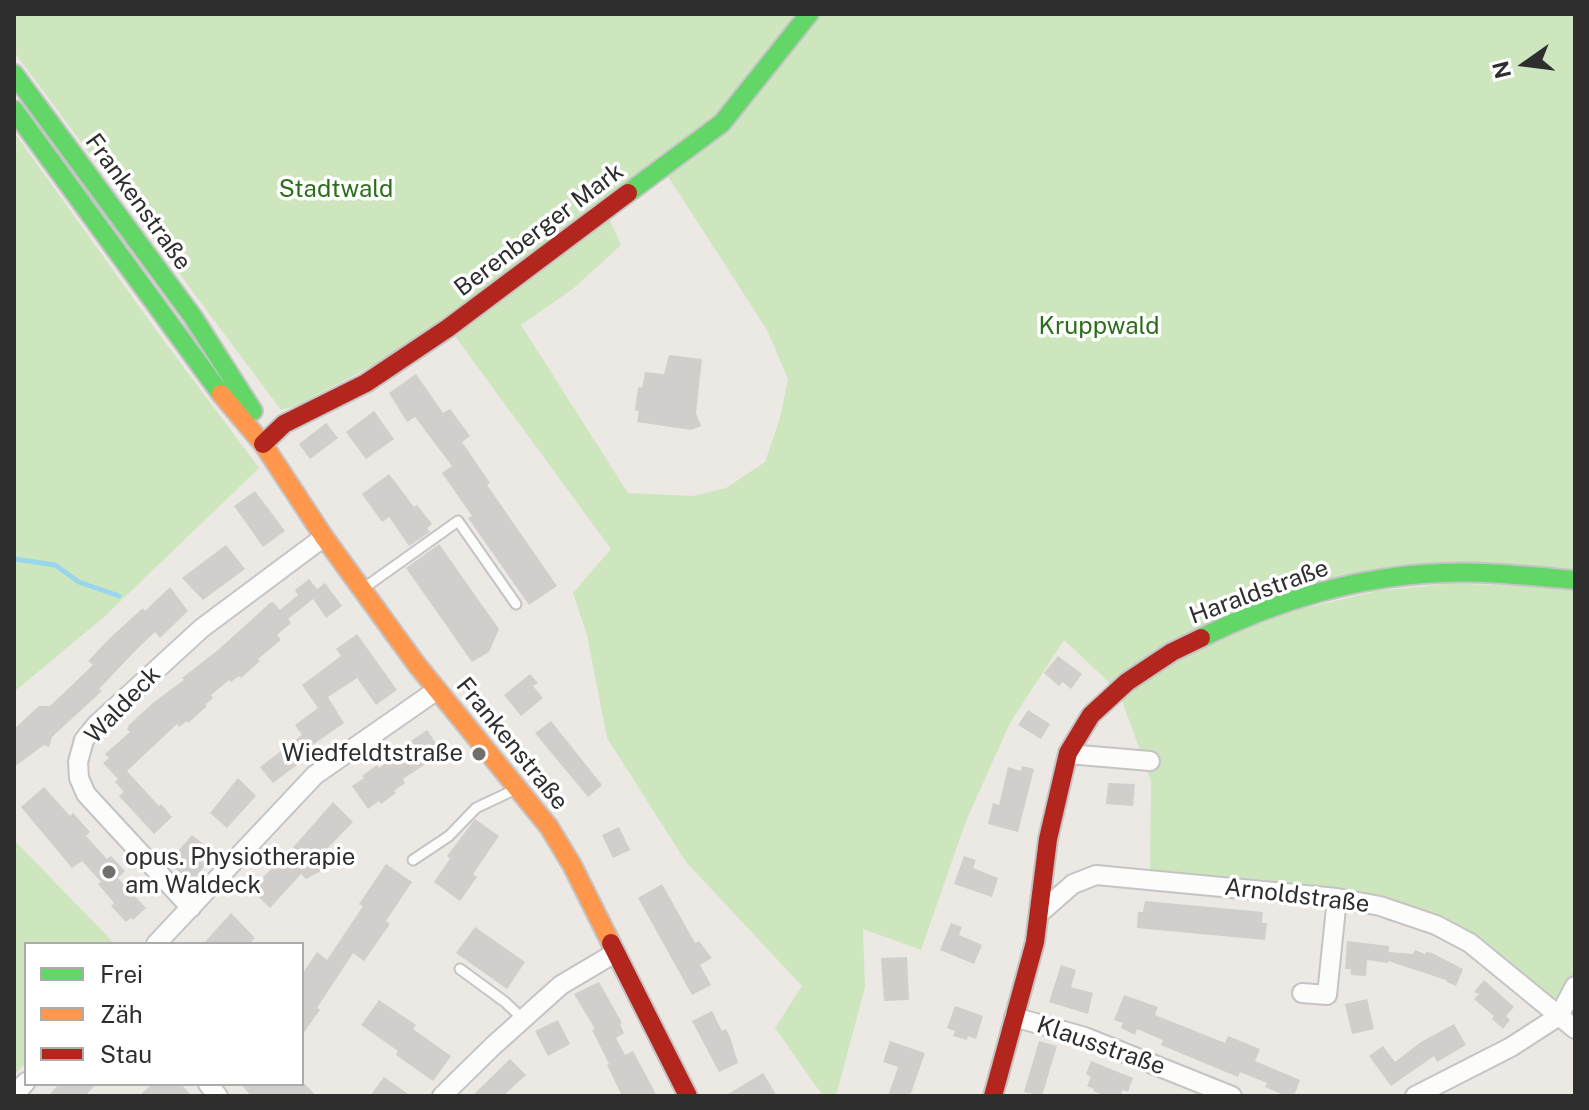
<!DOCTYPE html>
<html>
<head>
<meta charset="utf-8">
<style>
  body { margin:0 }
  #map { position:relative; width:1589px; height:1110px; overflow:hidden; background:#ece8e4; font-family:"Public Sans",sans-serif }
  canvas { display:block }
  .frame { position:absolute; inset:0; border:16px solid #2e2e2e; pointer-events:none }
  .legend { position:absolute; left:24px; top:942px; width:280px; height:144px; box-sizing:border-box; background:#fff; border:2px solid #ababab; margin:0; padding:10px 14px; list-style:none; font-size:24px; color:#2e2e2e }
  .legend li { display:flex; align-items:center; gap:16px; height:40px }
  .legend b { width:40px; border:2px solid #ababab }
  .north { position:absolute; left:1485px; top:24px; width:80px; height:80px; -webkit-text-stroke:6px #fff; paint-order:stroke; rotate:256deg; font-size:22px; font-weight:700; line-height:32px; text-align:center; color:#2e2e2e }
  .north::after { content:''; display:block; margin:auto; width:28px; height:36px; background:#2e2e2e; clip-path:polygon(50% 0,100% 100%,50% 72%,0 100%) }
</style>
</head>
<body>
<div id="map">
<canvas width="1589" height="1110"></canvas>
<div class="frame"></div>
<ul class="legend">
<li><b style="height:10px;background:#63d668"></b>Frei</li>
<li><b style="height:10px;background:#ff974d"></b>Zäh</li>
<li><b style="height:10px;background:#b3261e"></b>Stau</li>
</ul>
<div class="north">N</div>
</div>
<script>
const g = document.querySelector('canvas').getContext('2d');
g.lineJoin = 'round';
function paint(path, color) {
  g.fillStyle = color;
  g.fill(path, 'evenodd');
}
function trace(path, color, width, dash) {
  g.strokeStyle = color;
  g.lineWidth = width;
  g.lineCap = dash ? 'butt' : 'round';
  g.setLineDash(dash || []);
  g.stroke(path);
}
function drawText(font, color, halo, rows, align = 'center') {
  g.font = font + ' "Public Sans",sans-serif';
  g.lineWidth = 7;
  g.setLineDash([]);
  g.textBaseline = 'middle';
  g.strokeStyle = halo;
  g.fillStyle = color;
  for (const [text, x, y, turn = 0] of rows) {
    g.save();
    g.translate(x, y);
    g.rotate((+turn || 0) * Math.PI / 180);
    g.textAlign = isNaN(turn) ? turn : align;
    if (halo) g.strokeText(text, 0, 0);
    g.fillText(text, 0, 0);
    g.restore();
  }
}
const green = new Path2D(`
  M14,14H807L734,102L447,326L296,406L281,410L14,52Z
  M812,14H1575V570L1248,605L1113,686L1064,640L1010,723L966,821L921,950L863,929L865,987L836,1096H823L775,1028L802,986L686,862L607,738L587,635L573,593L611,549L449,328L606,212L621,245L574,288L521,325L628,493L693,496L726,488L765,462L780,418L788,379L767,330L664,170Z
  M14,132L156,330L259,468L104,617L14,692Z
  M1416,582L1575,588V1027L1440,918L1345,889L1150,875L1151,781L1121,698L1181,655L1288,612Z
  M14,840L115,944H26V1063L14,1075Z`);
const stream = new Path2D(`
  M14,559L55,565L79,582L119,596`);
const building = new Path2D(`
  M669,355L702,359L696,413L701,426L691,430L637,422L639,411L635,410L638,387L642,388L645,372L664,374Z
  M416,374L443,413L450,409L470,436L462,442L490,483L487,485L557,586L529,605L468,518L472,516L442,473L452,466L415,417L407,422L389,393Z
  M374,411L394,439L366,459L346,432Z
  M326,423L338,438L310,459L299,444Z
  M389,474L414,507L417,505L432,524L427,528L430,532L409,546L389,517L382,522L362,494Z
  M255,491L285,531L263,547L234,506Z
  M439,544L499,629L489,652L472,662L406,568Z
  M226,545L245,569L203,600L182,578Z
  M309,579L317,589L325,583L342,606L326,618L313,599L288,619L291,623L277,635L281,640L258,659L260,661L241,678L239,676L231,682L229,680L211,695L213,698L205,705L207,706L188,723L187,721L179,727L177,724L127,771L159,806L161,804L172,817L154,834L119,796L124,792L115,782L118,779L103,763L109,758L105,754L130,732L127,729L129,725L154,702L184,680L182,678L218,650L270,603L273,602L280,610L298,595L295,590Z
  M170,587L188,611L160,638L155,632L137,649L99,689L102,691L52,737L49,747L44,745L14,767V729L39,706H50L93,665L88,661L111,637L143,608L145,611Z
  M357,634L397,690L376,705L357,678L328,697L344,723L297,756L301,762L273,783L260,767L302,735L295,725L318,708L302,685L341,656L336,649Z
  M1058,656L1082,674L1071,689L1063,682L1059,686L1044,673Z
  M530,674L538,683L533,686L543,698L521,716L504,695Z
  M1028,710L1050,724L1041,739L1018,725Z
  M551,721L602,785L588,797L535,733Z
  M427,730L440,749L425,760L427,763L403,779L405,783L394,791L396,793L381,804L379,801L368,809L352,786L364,778L362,776L377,765L379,768L403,751L401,748Z
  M1022,766L1034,769L1018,832L988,824L993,803L999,805L1008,767L1021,771Z
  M238,778L256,796L227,828L210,813Z
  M1108,783L1135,784L1133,806L1106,804Z
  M44,787L70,816L73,813L90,832L86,836L107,859L111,856L125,871L118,878L146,908L133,920L131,918L126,922L111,906L114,903L98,884L101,882L82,861L72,868L21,807Z
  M333,802L353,822L324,852L328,856L321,871L306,879L301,874L270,908L251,890L273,867L275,868Z
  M475,819L499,836L473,874L477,877L460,901L434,882L450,859L447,856Z
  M619,827L630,850L613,858L602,835Z
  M192,835L215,853L192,882L176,869L179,864L172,858Z
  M964,856L976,860L973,868L998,878L992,897L954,884Z
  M386,864L412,882L386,921L390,924L364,961L353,953L317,1008L320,1010L302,1035V974L317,952L327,960L363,906L359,904Z
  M662,884L695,943L699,941L712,958L700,965L711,985L692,995L638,898Z
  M1145,901L1263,912L1262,923H1267L1265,940L1137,928L1138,912H1143Z
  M231,913L255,938L249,944H203Z
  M951,923L962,927L959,935L982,945L974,964L940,950Z
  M475,927L525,962L507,989L456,953Z
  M1347,941L1389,946V952L1413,954L1415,950L1425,954L1426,952L1432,953L1463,969L1456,986L1447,982L1446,980L1388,961V963L1367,960L1366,976L1351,975V969H1345Z
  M907,957L909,1000L884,1001L881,958Z
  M1061,965L1076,970L1071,987L1093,993L1088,1014L1049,1002Z
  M1484,980L1514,1007L1506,1016L1510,1020L1503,1029L1492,1019L1494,1016L1474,999L1479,994L1474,992Z
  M599,982L622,1023L620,1024L624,1033L616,1038L625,1055L633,1051L657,1096H622L607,1065L609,1064L592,1030L595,1029L574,994Z
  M1124,995L1158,1007L1155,1015L1225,1043L1228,1036L1260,1049L1255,1061L1300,1080L1294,1096H1286L1265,1087L1267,1083L1240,1072L1238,1077L1161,1045L1163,1040L1137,1029L1135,1035L1121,1028L1123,1023L1114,1020Z
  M1367,999L1374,1029L1352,1034L1345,1004Z
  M379,1000L416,1025L413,1029L451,1056L433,1081L396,1055L398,1051L361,1025Z
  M955,1006L983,1016L976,1039L968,1036L967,1040L953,1036L955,1031L947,1028Z
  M712,1011L722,1031L726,1029L730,1037L738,1063L719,1072L692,1021Z
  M558,1020L570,1044L548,1056L535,1031Z
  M1454,1024L1466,1045L1437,1062L1434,1056L1391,1086L1369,1056L1383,1046L1395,1062L1421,1042Z
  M890,1041L925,1053L910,1096H888L898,1067L883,1062Z
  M1039,1041L1057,1046L1042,1096L1024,1092Z
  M510,1059L526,1075L503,1096H472Z
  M1091,1061L1133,1078L1128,1092L1123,1090L1120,1096H1105L1093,1091L1094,1089L1087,1086L1091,1077L1086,1074Z
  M763,1073L777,1096H725Z
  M384,1077L411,1096H370Z
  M59,1084H96L85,1096H48Z
  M152,1084H181L192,1096H139Z
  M241,1084H305L316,1096H251Z`);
const lane = new Path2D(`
  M364,588L458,521L516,604
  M413,860L449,836L476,808L516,789
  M460,969L505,1002L523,1019`);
const street = new Path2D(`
  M1068,754L1150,761
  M191,908L86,794L79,778L78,762L84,740L96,725L202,628L324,537
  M1041,912L1073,884L1096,875L1337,898L1380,906L1436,925L1470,943L1575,1029
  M156,944L315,775L437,690
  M1302,993L1327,995L1337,898
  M1014,1017L1085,1037L1232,1096
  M208,1084L218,1096
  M14,1095L26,1082
  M442,1096L493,1046L561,985L615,953
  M1415,1096L1511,1047L1545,1025L1559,1016L1575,986`);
const fast = new Path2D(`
  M14,74L193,317L253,411
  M14,110L221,394
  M628,193L722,123L809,14
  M1201,638C1274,601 1359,576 1441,573C1486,571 1530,576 1575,580`);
const slow = new Path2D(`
  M221,394L263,444L324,537L417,665L549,827L572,865L611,943`);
const jam = new Path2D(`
  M263,444L284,424L366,383L448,328L628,193
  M611,943L688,1096
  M993,1096L1035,942L1048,839L1068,753L1091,715L1127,682L1172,652L1201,638`);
const markers = [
  [479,754,8,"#706f6e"],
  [109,872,8,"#706f6e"]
];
const parkNames = [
  ["Stadtwald",336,190],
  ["Kruppwald",1099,327]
];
const streetNames = [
  ["Frankenstraße",138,202,54],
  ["Berenberger Mark",539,230,-37],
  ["Haraldstraße",1259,592,-20],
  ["Waldeck",123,705,-46],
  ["Frankenstraße",512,744,51],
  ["Arnoldstraße",1297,896,7],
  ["Klausstraße",1101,1046,19]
];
const poiNames = [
  ["Wiedfeldtstraße",463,754],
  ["opus. Physiotherapie",125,858,"left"],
  ["am Waldeck",125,886,"left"]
];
paint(green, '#cee6be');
trace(stream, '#99d6ec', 5);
paint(building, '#d1cecb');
trace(lane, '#c5c4c5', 13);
trace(street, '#c5c4c5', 22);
trace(fast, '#c5c4c5', 22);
trace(slow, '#c5c4c5', 22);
trace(jam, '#c5c4c5', 22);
trace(lane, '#fcfcfb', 9);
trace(street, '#fcfcfb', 18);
trace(fast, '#63d668', 18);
trace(slow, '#ff974d', 18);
trace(jam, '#b3261e', 18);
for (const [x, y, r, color] of markers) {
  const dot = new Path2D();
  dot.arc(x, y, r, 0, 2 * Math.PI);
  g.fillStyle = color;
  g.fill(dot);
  trace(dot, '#fff', 3);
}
drawText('24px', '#2c6e1b', '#fff', parkNames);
drawText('24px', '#2e2e2e', '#fff', streetNames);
drawText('24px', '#2e2e2e', '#fff', poiNames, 'right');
</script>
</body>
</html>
